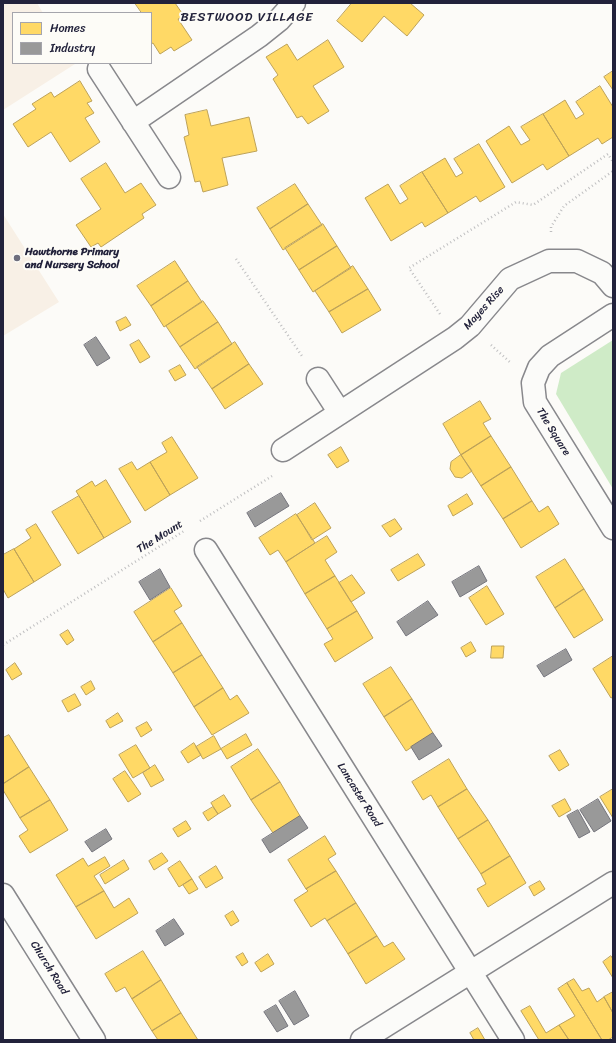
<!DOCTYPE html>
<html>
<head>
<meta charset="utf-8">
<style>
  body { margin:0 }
  #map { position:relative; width:616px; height:1043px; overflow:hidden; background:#fcfbf8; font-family:Sriracha,sans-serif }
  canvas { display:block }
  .frame { position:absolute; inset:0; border:4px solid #22223b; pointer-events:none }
  .legend { position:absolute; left:12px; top:12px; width:140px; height:52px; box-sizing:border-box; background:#fdfcf7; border:1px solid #a5a5ac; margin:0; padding:5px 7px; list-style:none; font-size:12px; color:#22223b }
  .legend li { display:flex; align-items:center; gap:8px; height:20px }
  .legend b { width:20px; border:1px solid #a5a5ac }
</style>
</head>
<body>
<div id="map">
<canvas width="616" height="1043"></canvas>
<div class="frame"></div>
<ul class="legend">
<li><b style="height:11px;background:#ffd966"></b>Homes</li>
<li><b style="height:11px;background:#999"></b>Industry</li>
</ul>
</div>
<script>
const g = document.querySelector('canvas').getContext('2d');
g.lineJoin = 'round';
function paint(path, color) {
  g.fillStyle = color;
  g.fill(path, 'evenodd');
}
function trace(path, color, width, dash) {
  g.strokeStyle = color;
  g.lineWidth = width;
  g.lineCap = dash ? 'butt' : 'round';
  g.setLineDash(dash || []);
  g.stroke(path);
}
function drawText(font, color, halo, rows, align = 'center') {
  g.font = font + ' Sriracha,sans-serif';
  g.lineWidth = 4;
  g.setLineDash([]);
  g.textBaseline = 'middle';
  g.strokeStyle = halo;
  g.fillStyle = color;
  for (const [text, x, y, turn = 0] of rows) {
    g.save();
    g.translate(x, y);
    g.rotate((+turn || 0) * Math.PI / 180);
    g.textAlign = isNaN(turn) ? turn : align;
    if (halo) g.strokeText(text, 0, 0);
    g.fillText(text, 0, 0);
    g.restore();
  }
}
const built = new Path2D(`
  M3,3H37L43,13H13V63L75,64L3,110Z
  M3,214L59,302L3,336Z`);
const green = new Path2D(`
  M613,340V489L556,394L561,373Z`);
const homes = new Path2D(`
  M135,3H175L184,16L178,19L192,40L174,51L171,47L160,54L153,43L151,44V13H142Z
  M352,3H410L424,15L407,36L384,16L362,42L337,21Z
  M328,40L344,67L313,86L329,111L308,124L302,116L297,118L273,79L278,75L266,57L287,44L297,60Z
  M613,71V90L604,77Z
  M80,81L92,101L87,103L94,113L85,118L100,142L70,162L51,132L28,147L13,124L36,109L32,104L51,92L54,97Z
  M600,86L613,107V137L602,144L598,138L569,156L543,114L565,100L576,119L584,114L576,102Z
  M207,110L211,126L249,117L257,151L222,158L228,185L203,192L200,181L195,182L184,137L189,135L185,115Z
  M543,114L569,156L547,170L543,164L512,183L486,141L509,126L521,145L530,140L521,127Z
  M479,144L505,187L480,202L476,196L448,213L422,172L445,158L456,177L463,173L454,159Z
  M106,163L125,193L141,183L156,205L142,214L144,218L101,247L98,243L91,247L76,225L101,209L81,179Z
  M422,172L448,213L425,227L422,222L391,241L365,198L388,184L400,204L408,199L400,186Z
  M295,184L308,204L270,229L257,208Z
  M308,204L322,225L283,250L270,229Z
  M323,224L337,246L299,270L285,248Z
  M337,246L351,268L313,292L299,270Z
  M175,261L188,281L151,306L137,286Z
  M353,266L368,289L329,312L315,291Z
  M188,281L202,302L164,327L151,306Z
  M368,289L381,310L342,333L329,312Z
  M203,301L218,322L180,347L166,326Z
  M126,317L131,325L120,331L116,322Z
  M218,322L232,344L195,369L180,347Z
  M139,340L150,357L140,363L130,345Z
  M235,342L249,364L212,389L197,367Z
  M249,364L263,384L225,409L212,389Z
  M180,365L186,375L175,381L169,371Z
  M480,401L491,419L483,423L491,436L461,455L443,424Z
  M491,436L511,467L481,486L461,455Z
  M172,437L198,478L170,495L150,462L167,452L162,443Z
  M341,447L349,461L337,468L328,455Z
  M461,455L472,471L462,478L455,477L450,469L451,462Z
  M132,462L137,470L150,462L170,495L145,511L119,469Z
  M511,467L532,501L503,519L481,486Z
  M106,480L131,522L104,538L76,491L92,481L95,486Z
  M467,494L473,504L453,516L448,506Z
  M79,496L104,538L78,554L52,512Z
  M532,501L539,512L548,506L559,524L521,548L503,519Z
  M315,503L331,528L312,540L297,515Z
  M296,514L315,543L286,562L278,550L270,555L259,538Z
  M395,519L402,529L390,537L382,526Z
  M36,524L61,565L34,582L14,549L31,538L26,530Z
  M327,536L337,552L325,560L335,576L305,594L286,562Z
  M14,549L34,582L8,598L3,589V555Z
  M418,554L425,565L398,581L391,570Z
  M565,559L584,589L555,608L536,577Z
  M352,575L365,593L351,602L339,583Z
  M335,576L357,611L327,629L305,594Z
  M487,586L504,614L486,625L469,598Z
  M171,588L182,606L174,611L182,623L153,642L134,612Z
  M584,589L603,620L574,638L555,608Z
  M357,611L373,638L335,662L324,644L333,639L327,629Z
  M182,623L202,655L173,673L153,642Z
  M68,630L74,640L67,645L60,635Z
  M471,642L476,651L466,657L461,648Z
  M492,646H504L503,658H491Z
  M202,655L223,688L194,707L173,673Z
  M613,656V697L611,698L593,669Z
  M15,663L22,674L12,680L6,670Z
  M391,667L412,699L384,717L363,684Z
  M91,681L95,689L86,695L81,687Z
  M223,688L230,700L237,695L249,713L212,735L194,707Z
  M75,694L81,705L68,712L62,701Z
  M412,699L433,733L406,751L384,717Z
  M118,713L123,721L110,728L106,721Z
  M147,722L152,730L141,737L136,728Z
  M246,734L252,745L227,759L221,749Z
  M9,735L29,767L3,784V738Z
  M214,736L221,749L203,759L196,747Z
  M194,743L201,755L188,763L181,752Z
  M136,745L150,768L133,778L119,755Z
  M258,749L280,782L251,800L231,767Z
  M560,750L569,765L559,771L549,756Z
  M449,759L467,789L438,807L431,795L423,800L412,782Z
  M155,765L164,780L151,787L143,773Z
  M29,767L50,800L20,818L3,790V784Z
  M125,771L141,794L128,802L113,779Z
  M280,782L300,816L273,833L251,800Z
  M467,789L488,820L458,839L438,807Z
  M613,789V818L600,797Z
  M224,795L231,806L218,814L211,803Z
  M565,799L571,810L559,817L552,806Z
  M50,800L68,830L30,853L19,836L28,830L20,818Z
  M213,807L218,814L208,821L203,813Z
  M488,820L510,856L481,874L458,839Z
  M186,821L191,829L178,837L173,829Z
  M325,836L336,854L328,859L336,871L306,889L288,860Z
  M162,853L168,861L154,870L149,861Z
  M510,856L526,883L488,907L477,889L486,884L481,874Z
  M105,857L110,866L94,876L104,891L76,907L56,875L83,858L88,866Z
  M124,860L129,869L105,884L100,875Z
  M180,861L192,879L179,887L168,869Z
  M216,866L223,878L206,888L199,877Z
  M336,871L356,903L327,921L325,918L311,927L294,900L308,891L306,889Z
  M192,879L198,889L189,894L183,885Z
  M540,881L545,889L534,896L529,887Z
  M104,891L114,908L129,898L138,913L96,939L76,907Z
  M356,903L377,936L348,954L327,921Z
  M233,911L239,921L231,926L225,916Z
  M377,936L384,947L393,942L405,959L366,984L348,954Z
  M143,951L161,980L132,999L125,987L116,992L105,974Z
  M243,953L248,962L242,966L236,957Z
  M268,954L274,964L261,972L255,963Z
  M611,956L613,959V978L603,962Z
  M574,979L582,991L589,988L597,1002L604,997L613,1013V1037L608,1040H602L567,983Z
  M161,980L181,1013L152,1031L132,999Z
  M567,983L602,1040H569L559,1025L575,1016L558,989Z
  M613,992V1013L604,997Z
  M530,1006L546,1033L559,1025L569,1040H539L521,1011Z
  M181,1013L198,1040H158L152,1031Z
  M478,1028L485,1040H474L470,1033Z`);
const industry = new Path2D(`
  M96,337L110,358L97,366L84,345Z
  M281,493L289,506L255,527L247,513Z
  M479,566L487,581L460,597L452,582Z
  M160,569L170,587L150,600L139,582Z
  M428,601L438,615L406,636L397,622Z
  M566,649L572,660L544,677L537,666Z
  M433,733L442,746L419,760L411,747Z
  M598,799L611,821L594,832L580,810Z
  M578,810L590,832L579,838L567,816Z
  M300,816L308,828L270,853L262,840Z
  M106,829L112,839L92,852L85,842Z
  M174,919L184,934L165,946L156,931Z
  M295,991L309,1016L294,1025L279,1001Z
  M276,1005L288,1026L277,1032L264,1012Z`);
const path = new Path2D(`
  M551,232V227L564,206L613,171
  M236,259L302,356
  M440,314L409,268L516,202L533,205L608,154L613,162
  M491,345L511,363
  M200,521L272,476
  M3,645L184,531`);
const minor = new Path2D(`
  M99,69L169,177
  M133,122L259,36L279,20L294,3
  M613,315L550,356L539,368L533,383L535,402L613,528
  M318,379L340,413
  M283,450L455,338L470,326L510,279L549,261H577L602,273L613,286
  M206,550L513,1040
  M3,895L94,1040
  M362,1040L613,883`);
const markers = [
  [17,258,4,"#6e6e7d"]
];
const poiNames = [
  ["Hawthorne Primary",25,252],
  ["and Nursery School",25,265]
];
const streetNames = [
  ["Mayes Rise",484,308,-48],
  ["The Square",553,432,58],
  ["The Mount",160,537,-32],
  ["Lancaster Road",359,795,58],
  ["Church Road",49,968,58]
];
const quarterNames = [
  ["BESTWOOD VILLAGE",247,18]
];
paint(built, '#f8f0e6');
paint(green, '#cfebc7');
paint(homes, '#ffd966');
trace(homes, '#bda259', 1);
paint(industry, '#999');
trace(industry, '#75757d', 1);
trace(minor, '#88888c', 25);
trace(path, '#bfbfc0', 2.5, [1, 3]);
trace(minor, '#fbfbf9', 22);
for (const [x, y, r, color] of markers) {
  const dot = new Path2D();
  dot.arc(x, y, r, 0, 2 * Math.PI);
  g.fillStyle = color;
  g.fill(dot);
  trace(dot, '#fdfcf7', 1.5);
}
drawText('bold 11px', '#22223b', '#fdfcf7', poiNames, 'left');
drawText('11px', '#22223b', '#fdfcf7', streetNames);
g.letterSpacing = '1px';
drawText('13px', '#22223b', '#fdfcf7', quarterNames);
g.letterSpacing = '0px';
</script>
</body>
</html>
